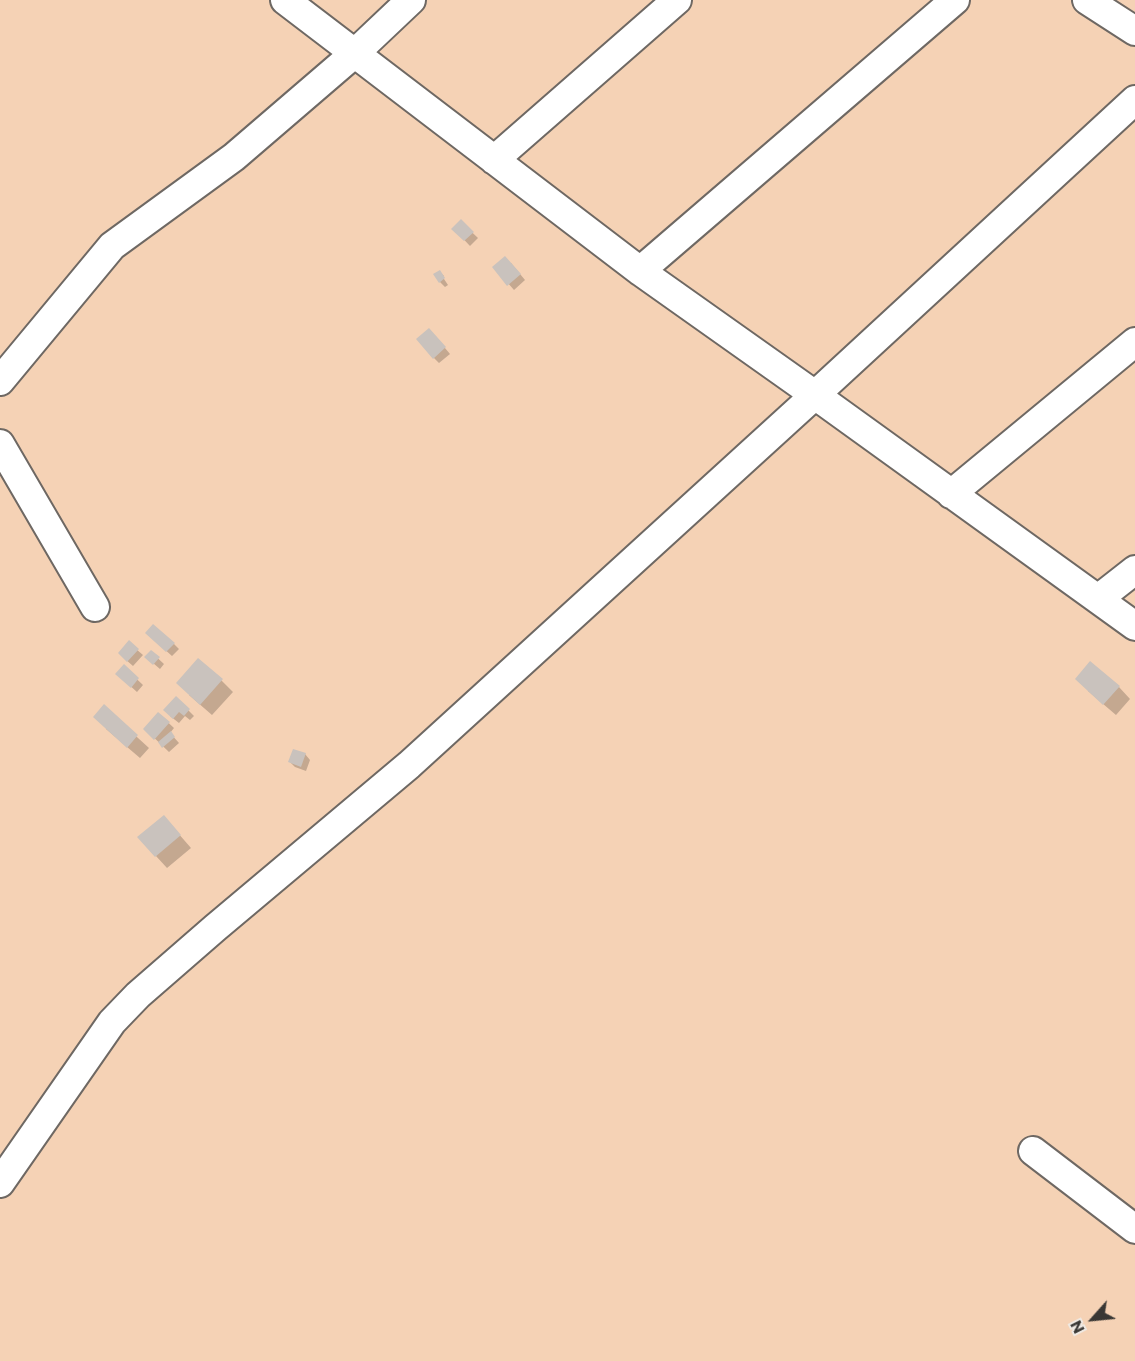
<!DOCTYPE html>
<html>
<head>
<meta charset="utf-8">
<style>
  body { margin:0 }
  #map { position:relative; width:1135px; height:1361px; overflow:hidden; background:#efe9e3; font-family:Commissioner,sans-serif }
  canvas { display:block }
  .north { position:absolute; left:1063px; top:1289px; width:60px; height:60px; -webkit-text-stroke:4px #efe9e3; paint-order:stroke; rotate:243deg; font-size:16px; font-weight:700; line-height:24px; text-align:center; color:#393734 }
  .north::after { content:''; display:block; margin:auto; width:21px; height:27px; background:#393734; clip-path:polygon(50% 0,100% 100%,50% 72%,0 100%) }
</style>
</head>
<body>
<div id="map">
<canvas width="1135" height="1361"></canvas>
<div class="north">N</div>
</div>
<script>
const g = document.querySelector('canvas').getContext('2d');
g.lineJoin = 'round';
function paint(path, color) {
  g.fillStyle = color;
  g.fill(path, 'evenodd');
}
function trace(path, color, width, dash) {
  g.strokeStyle = color;
  g.lineWidth = width;
  g.lineCap = dash ? 'butt' : 'round';
  g.setLineDash(dash || []);
  g.stroke(path);
}
const green = new Path2D(`
  M0,0H1135V1361H0Z`);
const shadow = new Path2D(`
  M461,222L478,238L470,246L454,229Z
  M511,263L525,280L514,290L494,267Z
  M440,272L444,276H442L448,285L445,287L440,282Z
  M434,335L450,354L439,363L434,358Z
  M152,638L174,644L179,649L172,656Z
  M129,643L143,655L133,666L125,659Z
  M151,652L164,664L160,669L146,657Z
  M124,667L143,685L137,692L117,674Z
  M221,680L233,692L212,715L189,695Z
  M1119,687L1130,699L1116,715L1088,691Z
  M176,698L194,716L190,720L185,716L179,723L170,716Z
  M104,707L149,748L140,758L106,729Z
  M159,714L174,728L170,733L179,743L169,752L145,729Z
  M305,754L310,760L306,771L295,767L290,762Z
  M164,817L191,848L167,868L156,856Z`);
const building = new Path2D(`
  M461,219L474,232L464,241L451,229Z
  M505,256L521,274L507,286L492,267Z
  M440,270L445,278L439,283L433,274Z
  M429,328L446,347L433,359L416,339Z
  M153,624L175,643L166,652L145,633Z
  M129,640L139,649L127,662L118,653Z
  M151,650L160,657L153,665L144,657Z
  M198,658L223,679L200,705L176,683Z
  M1090,661L1120,686L1103,705L1075,679Z
  M124,664L139,678L131,688L115,674Z
  M176,696L190,709L184,716L179,712L173,719L163,710Z
  M104,704L138,735L127,748L93,717Z
  M158,712L170,722L154,740L143,729Z
  M171,731L175,737L162,748L158,742Z
  M293,749L306,753L301,767L288,762Z
  M164,815L181,835L155,857L137,837Z`);
const street = new Path2D(`
  M285,0L640,271L815,395L1135,626
  M1087,0L1135,31
  M494,160L677,0
  M640,271L955,0
  M0,381L112,246L234,157L355,53L411,0
  M0,444L95,607
  M951,494L1135,342
  M1098,599L1135,570
  M1033,1151L1135,1229
  M0,1183L112,1022L138,995L215,928L409,765L815,395L1135,100`);
paint(green, '#f5d2b5');
paint(shadow, '#0003');
paint(building, '#c9c2bd');
trace(street, '#6e6863', 32);
trace(street, '#fff', 28);
</script>
</body>
</html>
